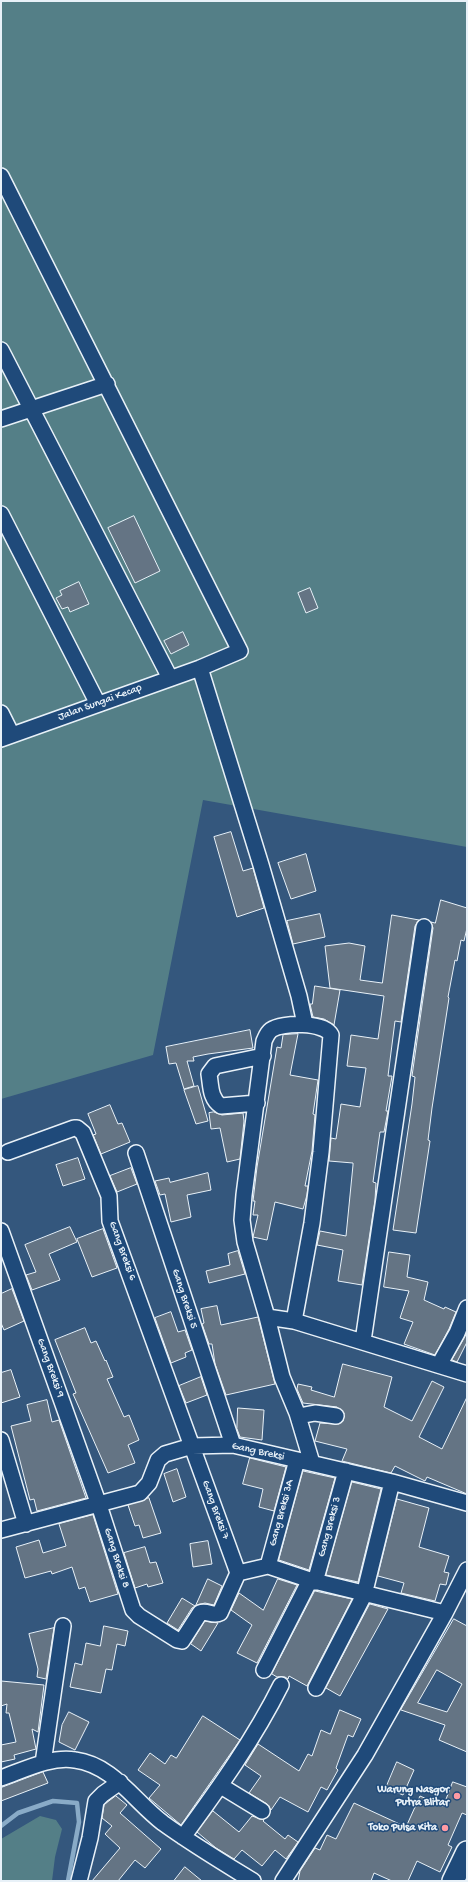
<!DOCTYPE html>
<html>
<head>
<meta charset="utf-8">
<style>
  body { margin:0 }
  #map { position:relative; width:468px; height:1882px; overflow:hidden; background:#34577d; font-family:"Gochi Hand",sans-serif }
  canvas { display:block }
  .frame { position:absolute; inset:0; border:2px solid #e8f1f8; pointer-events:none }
</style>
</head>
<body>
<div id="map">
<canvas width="468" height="1882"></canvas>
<div class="frame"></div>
</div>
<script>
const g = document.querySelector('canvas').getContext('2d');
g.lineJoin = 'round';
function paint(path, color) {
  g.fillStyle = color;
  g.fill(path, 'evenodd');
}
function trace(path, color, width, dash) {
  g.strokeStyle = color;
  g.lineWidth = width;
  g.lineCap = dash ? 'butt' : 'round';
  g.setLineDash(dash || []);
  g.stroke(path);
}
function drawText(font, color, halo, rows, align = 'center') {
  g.font = font + ' "Gochi Hand",sans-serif';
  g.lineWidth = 3;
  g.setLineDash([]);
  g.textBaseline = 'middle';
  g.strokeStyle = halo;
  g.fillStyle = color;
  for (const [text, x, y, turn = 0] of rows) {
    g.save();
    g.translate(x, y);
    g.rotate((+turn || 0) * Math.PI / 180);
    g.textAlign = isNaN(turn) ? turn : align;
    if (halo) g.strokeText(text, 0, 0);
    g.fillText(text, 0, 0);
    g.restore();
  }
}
const green = new Path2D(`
  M1,1H467V847L203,800L153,1055L1,1099Z
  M40,1816L56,1820L62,1829L55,1857L52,1881H1V1839Z`);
const stream = new Path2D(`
  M1,1826L18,1813L53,1801L77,1803L79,1822L68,1881`);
const building = new Path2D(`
  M134,516L160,571L135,583L108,528Z
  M79,582L89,604L70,612L68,607L62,609L56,598L62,595L60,591Z
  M310,588L318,608L306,613L298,593Z
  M183,632L189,645L171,654L164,641Z
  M231,832L243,871L253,868L264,908L237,917L214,837Z
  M306,854L316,891L291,899L278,863Z
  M441,900L467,908V928L464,941L461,940L457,961L455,960L448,997L449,998L432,1108L428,1140L430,1141L416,1233L393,1230L412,1104L415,1077L412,1076L433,928L431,922L435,923Z
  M320,914L325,937L293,944L287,921Z
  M392,915L419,920L415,926L401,1022L395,1021L388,1076H392L386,1111H388L384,1132H380L373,1182L376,1183L375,1200L362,1285L338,1281L343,1250L317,1245L320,1231L346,1236L353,1165V1163L329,1161L331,1138L336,1139L341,1104L360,1107L366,1068L347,1066L351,1035L378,1039L384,996L330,988L325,946L349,943L365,946L360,980L382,983Z
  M315,986L340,990L334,1025L324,1019L313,1017L310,1004H312Z
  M250,1030L253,1048L208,1054L193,1057L194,1061H187L194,1086L184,1089L176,1063L169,1064L166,1047Z
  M298,1034L290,1075L318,1080L313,1114L315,1115L312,1151L305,1186H308L307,1195L303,1209L275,1202L267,1240L253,1237L258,1215H253L255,1201H253L257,1167L277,1047L281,1048L283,1035Z
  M198,1086L208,1121L196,1124L184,1090Z
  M110,1105L118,1124L122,1123L130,1142L101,1154L93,1135L96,1134L88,1114Z
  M214,1112L222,1115L243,1113L244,1121L240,1159L227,1162L220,1128L211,1129L209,1113Z
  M78,1158L85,1179L63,1186L56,1165Z
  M131,1168L137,1184L117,1192L110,1176Z
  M208,1173L211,1190L187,1195L191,1217L171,1222L165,1194L160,1195L155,1181L169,1178L170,1182Z
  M70,1227L77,1242L49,1254L60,1280L32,1290L26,1275L36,1272L25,1245Z
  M103,1229L117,1268L92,1277L77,1239Z
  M238,1251L245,1274L209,1283L206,1271L230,1265L228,1254Z
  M389,1252L410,1255L407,1277L428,1282L424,1300L444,1309L445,1307L456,1312L449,1329L435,1355L404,1344L413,1322L400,1318L409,1291L384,1287Z
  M12,1289L24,1321L4,1330L1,1323V1294Z
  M217,1306L221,1325L258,1317L275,1384L226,1395L215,1364L212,1344H209L202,1324L204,1323L201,1309Z
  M171,1312L178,1332L185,1330L192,1350L185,1353L186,1357L171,1363L155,1318Z
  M85,1328L91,1343L96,1341L105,1361L106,1360L113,1377L107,1379L124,1417L129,1415L139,1440L128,1445L135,1463L108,1473L73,1394L76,1393L55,1340Z
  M467,1333V1342L457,1362L452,1360Z
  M343,1364L392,1377L384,1407L412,1421L432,1381L444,1387L419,1437L442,1449L467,1397V1494L427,1477L425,1481L395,1466L391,1473L342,1461L347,1449L315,1441L320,1423L339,1424L343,1421L344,1413L337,1407L303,1403L297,1389L298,1384L312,1387L311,1390L334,1397Z
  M11,1370L20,1397L1,1403V1373Z
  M201,1377L207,1395L186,1403L179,1386Z
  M47,1400L52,1422L59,1420L86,1498L37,1511L34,1499L30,1500L11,1426L31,1421L27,1405Z
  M238,1408L264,1410L262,1440L240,1437L237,1429Z
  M250,1458L286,1467L274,1511L259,1507L263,1489L243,1484Z
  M177,1469L186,1497L173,1502L164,1474Z
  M303,1471L335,1478L309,1570L279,1560Z
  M352,1482L381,1489L358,1582L326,1575Z
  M149,1498L161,1533L143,1538L139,1525L135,1526L128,1505Z
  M397,1499L429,1508L419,1547L449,1556L444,1572L449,1573L446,1585L440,1584L435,1601L401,1593L404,1583L378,1576Z
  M93,1515L118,1594L90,1602L85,1587L79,1589L72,1567L52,1574L51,1571L25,1578L16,1547L39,1540L43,1553L66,1546L59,1524Z
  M208,1541L212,1564L193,1567L190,1544Z
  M145,1547L150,1563L156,1562L163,1583L148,1587L147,1584L135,1588L124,1553Z
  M208,1579L222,1586L214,1605L205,1603L197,1605L192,1608L178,1630L167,1623L182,1598L195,1606Z
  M278,1579L297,1585L257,1663L237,1653L252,1625L231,1610L239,1593L263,1610Z
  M315,1591L352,1599L307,1686L289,1676L288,1679L285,1677H277L272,1674Z
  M370,1604L388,1609L340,1696L326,1688Z
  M454,1619L467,1626V1752L439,1740L445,1725L401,1710ZM437,1670L462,1684L447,1712L418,1703Z
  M205,1621L218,1623L201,1651L191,1644Z
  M104,1626L128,1631L125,1646L117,1644L112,1670L106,1669L101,1693L70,1687L75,1663L82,1665L86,1643L100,1646Z
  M54,1628L46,1679L37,1677L38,1669L29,1634Z
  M1,1681L44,1685L38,1732L32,1729L36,1749L14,1755L15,1759L1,1762V1745L16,1742L9,1713H6L7,1704L1,1706Z
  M340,1710L361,1719L353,1737L348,1735L336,1768L338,1770L327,1790L321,1787L308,1812L280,1797L271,1810L267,1804L249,1793L261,1776L245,1765L258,1744L299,1771L308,1754L312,1756L321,1730L330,1734Z
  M69,1712L89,1722L75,1750L59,1742L62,1725Z
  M203,1716L240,1740L181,1825L149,1798L160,1785L138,1770L150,1753L165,1764L171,1755L176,1758Z
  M397,1762L414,1770L403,1795L386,1788Z
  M43,1772L48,1783L1,1801V1788Z
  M453,1782L467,1787V1815L462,1813L448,1845L452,1847L440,1872L417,1861L408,1881H392L374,1873L371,1881H298L300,1871L315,1848L320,1850L327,1835L336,1839L354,1803L406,1827L420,1796L443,1806Z
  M116,1796L127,1805L120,1813L161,1849L145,1868L135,1860L118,1881H92L120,1848L105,1834L112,1826L102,1818L104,1805Z
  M213,1811L239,1832L252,1816L264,1820L263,1821L285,1839L288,1835L298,1842L286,1859L275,1850L262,1866L242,1850L234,1859L216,1848L197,1832Z
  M185,1867L202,1881H174Z`);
const street = new Path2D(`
  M1,176L240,651L200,668L1,739
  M1,350L170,678
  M1,419L107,384
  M1,514L98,704
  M200,668L261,865L299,996L305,1024
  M1,713L12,735
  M257,1103L221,1106C210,1099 211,1086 209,1074L215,1066L263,1056
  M8,1152L74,1128H77L83,1133L109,1196L110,1221L238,1573
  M136,1153L233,1445
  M1,1231L99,1505L133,1610L139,1616L177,1640L182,1641L200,1613C207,1610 213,1617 220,1613L238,1573
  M267,1317L245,1242L242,1220L244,1195L264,1041C266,1037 267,1033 271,1030C282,1022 325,1022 331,1035L321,1152L312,1223L294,1321
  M363,1341L424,927
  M439,1365L457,1333L467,1308
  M299,1416L315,1413L336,1416
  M1,1440L26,1524
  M312,1463L297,1413L282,1377L267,1317L294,1321L467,1374
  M1,1530L140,1493L149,1483L158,1460L165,1454L192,1446L233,1445L392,1482L467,1503
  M268,1566L297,1460
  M238,1573L268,1566L310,1580L445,1613
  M315,1582L346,1471
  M264,1670L310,1580
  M316,1688L364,1595L392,1482
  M43,1763L63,1626
  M1,1778C24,1770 50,1756 75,1760C113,1765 134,1801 163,1823C192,1844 222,1862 253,1881
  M221,1786L262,1811
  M183,1837C219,1788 254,1739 281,1685
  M79,1881L90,1838L96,1801L103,1794L120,1782
  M283,1881L365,1755L445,1613L467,1570`);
const secondary = new Path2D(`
  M453,1881L467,1852`);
const markers = [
  [457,1796,4,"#ff9aa2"],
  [445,1828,4,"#ff9aa2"]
];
const streetNames = [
  ["Jalan Sungai Kecap",100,703,-20],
  ["Gang Breksi 6",122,1251,70],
  ["Gang Breksi 5",184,1299,72],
  ["Gang Breksi 9",50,1368,70],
  ["Gang Breksi",258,1452,12],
  ["Gang Breksi 7",215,1510,70],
  ["Gang Breksi 3A",282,1513,-75],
  ["Gang Breksi 3",330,1527,-75],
  ["Gang Breksi 8",116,1558,72]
];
const poiNames = [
  ["Warung Nasgor",449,1790],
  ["Putra Blitar",449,1803],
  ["Toko Pulsa Kita",437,1828]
];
paint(green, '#547f87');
trace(stream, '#89abc7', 4.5);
paint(building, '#647484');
trace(building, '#e8f1f8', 1);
trace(street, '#e8f1f8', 18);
trace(secondary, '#e8f1f8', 24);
trace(street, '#1f4a7a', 15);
trace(secondary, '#1f4a7a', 21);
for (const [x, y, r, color] of markers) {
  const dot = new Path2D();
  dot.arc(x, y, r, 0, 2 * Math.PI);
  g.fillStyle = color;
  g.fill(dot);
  trace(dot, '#1f4a7a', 1.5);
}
drawText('11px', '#e8f1f8', '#1f4a7a', streetNames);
drawText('bold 11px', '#e8f1f8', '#1f4a7a', poiNames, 'right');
</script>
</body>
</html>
